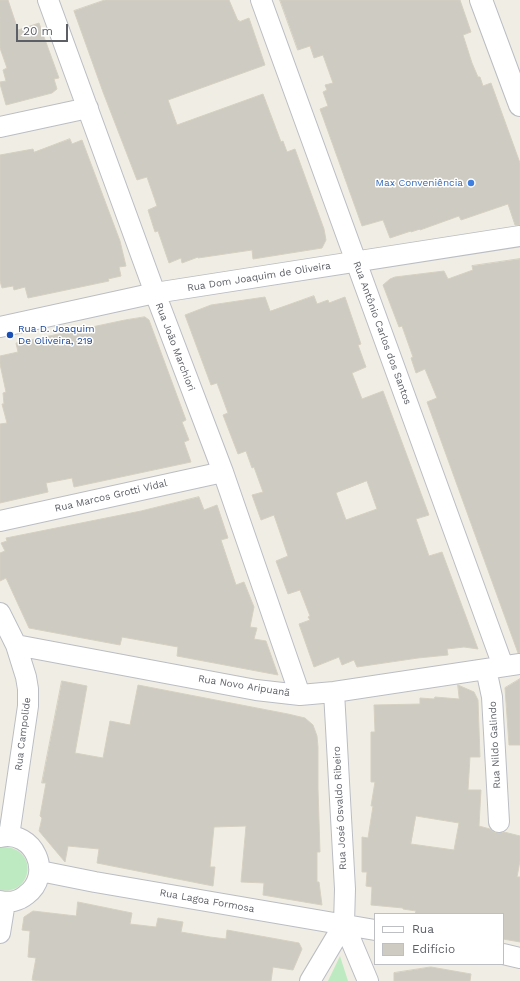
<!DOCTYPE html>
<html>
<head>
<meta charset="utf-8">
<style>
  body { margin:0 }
  #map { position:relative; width:520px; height:981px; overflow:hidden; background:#f0eee4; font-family:"Work Sans",sans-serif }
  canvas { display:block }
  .legend { position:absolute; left:374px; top:913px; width:130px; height:52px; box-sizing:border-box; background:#fff; border:1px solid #bebfc2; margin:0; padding:5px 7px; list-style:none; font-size:12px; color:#5c5f66 }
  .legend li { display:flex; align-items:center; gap:8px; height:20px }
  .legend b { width:20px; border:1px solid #bebfc2 }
  .scale { position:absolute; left:16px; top:24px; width:52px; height:18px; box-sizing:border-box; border:2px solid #5c5f66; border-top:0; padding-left:5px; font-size:12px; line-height:14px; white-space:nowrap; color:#5c5f66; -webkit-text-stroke:3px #fff; paint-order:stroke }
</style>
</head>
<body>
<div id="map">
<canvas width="520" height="981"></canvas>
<ul class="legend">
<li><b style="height:5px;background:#fff"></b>Rua</li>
<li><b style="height:11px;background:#cdcbc2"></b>Edifício</li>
</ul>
<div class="scale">20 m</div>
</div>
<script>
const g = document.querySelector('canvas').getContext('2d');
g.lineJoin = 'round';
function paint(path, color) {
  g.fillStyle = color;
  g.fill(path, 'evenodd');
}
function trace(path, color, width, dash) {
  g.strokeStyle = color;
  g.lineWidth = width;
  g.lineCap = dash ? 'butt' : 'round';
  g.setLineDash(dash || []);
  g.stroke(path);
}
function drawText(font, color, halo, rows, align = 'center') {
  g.font = font + ' "Work Sans",sans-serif';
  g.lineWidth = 3;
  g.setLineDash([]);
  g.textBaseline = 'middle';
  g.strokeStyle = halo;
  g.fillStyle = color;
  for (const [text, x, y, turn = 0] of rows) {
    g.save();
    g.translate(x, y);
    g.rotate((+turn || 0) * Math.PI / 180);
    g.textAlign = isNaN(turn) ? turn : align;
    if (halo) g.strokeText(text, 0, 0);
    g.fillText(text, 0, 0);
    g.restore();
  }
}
const green = new Path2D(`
  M4,847C39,848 33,896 0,890V848Z
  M340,956L348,981H328Z`);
const building = new Path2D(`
  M0,0H8L18,30L39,23L59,78L54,79L57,89L52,93L6,105L0,84V82L6,81L3,70L7,68L0,48Z
  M105,0H229L238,21L239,20V22L249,18L265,65L168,100L177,125L263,94L281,142L283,141L287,152L295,149L324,229L326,240L322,248L253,259L252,250L198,258V257L182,263L181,258L169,263L158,231L155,232L148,210L157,206L147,177L137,180L103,92L74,11Z
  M280,0H460L471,32L463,35L472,63L478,77H480L483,86L491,83L520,163V225H515L508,204L461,220L459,216L420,230V229L411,232V231L390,238L383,220L362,226L320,109L328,106L323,92L327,90L325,85L333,83L323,55L314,58L310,46L298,50Z
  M70,139L72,144L82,140L120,241L126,266L119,267L121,276L108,279L109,281L28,298L25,287L14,290L13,286L2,288L0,281V155L33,149L34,152Z
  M520,259V653H518L427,402L437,398L425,369L416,373L411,358L413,357L402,326L399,327L383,285L390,279L395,277L444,271L448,279L473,270L472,266Z
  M314,296L317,304L328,300L329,303L345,297L361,344L358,345L366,367L352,373L362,399L383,391L429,515L416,519L429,556L442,552L478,649L464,647L447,649L448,655L418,658L357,667L354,660L342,665L339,657L314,667L299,624L310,620L308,617L310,616L300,590L288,594L276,561L288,556L274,515L261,520L252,495L263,492L254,467L252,468L246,451L238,454L223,415L228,413L217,383L211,385L185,315L211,305L265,297L270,311ZM367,481L377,509L346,520L336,493Z
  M145,317L149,320L186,420L182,422L189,440L184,442L191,462L74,487L72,478L46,483L48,492L0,503V424L7,423L2,404H4L3,393L6,392L0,364V356L18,352L16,343L125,320Z
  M199,497L204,510L217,505L228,538L221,540L236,585L244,582L254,607L250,627L257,628L254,639L266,641L278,675L177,656L178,647L122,637L120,645L29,628L6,578L0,581V553L5,551L1,543L7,541L6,538L141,511Z
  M520,679V745H509L505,688Z
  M62,681L87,686L75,753L103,758L110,721L130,725L138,685L288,714L305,718L313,725L317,736L318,747V789L320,852H317V882H319L322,905L263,895L264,883L241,882L246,826L214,827L210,867H215L213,886L97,863L99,849L68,846L65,862L39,831L42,818L40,816L46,783H42Z
  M458,685L474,692L478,700L480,757H470L468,790H481L479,826L490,829L494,832L499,833L504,832L520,836V861L517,877H520V942L503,939V914H415L416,911L403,909V908L371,905L372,887L366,886L367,872H362V837L368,838L373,806H371L375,782H371V732H375L374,705L420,704V698L434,699L435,697L459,699ZM416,816L459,823L454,850L411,844Z
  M78,902L132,913L130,924L156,927L158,918L183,922L181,932L210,937L226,939L227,930L238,932L299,943L302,949L293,970L273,967L271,981H41L32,980L36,958L28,957L30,931L22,930L24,917L33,911L76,916Z
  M431,967L471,974L470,981H394V973Z`);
const minor = new Path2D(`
  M48,0L155,293L223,472L300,695
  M261,0L503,666
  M0,127L88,108
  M0,327L155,293L520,236
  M0,521L223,472
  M0,613L16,645L26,677L28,689V706L9,836
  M16,645L256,690L300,695L334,692L520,664
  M486,669L492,697L499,822
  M334,692L345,889L344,924L368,981
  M0,837C34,829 54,875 26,895C19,901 9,903 0,901
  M40,871L95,882L375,930
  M0,933L5,902
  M503,954L520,958
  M310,981L344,924`);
const secondary = new Path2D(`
  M481,0L520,105`);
const markers = [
  [471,183,4,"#3f7fe0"],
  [10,335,4,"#1a4fb4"]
];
const shopNames = [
  ["Max Conveniência",463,183]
];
const streetNames = [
  ["Rua Dom Joaquim de Oliveira",259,277,-9],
  ["Rua Antônio Carlos dos Santos",382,333,70],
  ["Rua João Marchiori",175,347,69],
  ["Rua Marcos Grotti Vidal",111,496,-13],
  ["Rua Novo Aripuanã",244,686,9],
  ["Rua Campolide",23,734,-83],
  ["Rua Nildo Galindo",495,745,-93],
  ["Rua José Osvaldo Ribeiro",340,808,-93],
  ["Rua Lagoa Formosa",207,901,10]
];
const transitNames = [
  ["Rua D. Joaquim",18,329],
  ["De Oliveira, 219",18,341]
];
paint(green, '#beeac1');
paint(building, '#cdcbc2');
trace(building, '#d5d0c1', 1);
trace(minor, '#bbbdc4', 22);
trace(secondary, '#b9bcc3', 24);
trace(minor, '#fff', 20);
trace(secondary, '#fff', 22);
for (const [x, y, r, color] of markers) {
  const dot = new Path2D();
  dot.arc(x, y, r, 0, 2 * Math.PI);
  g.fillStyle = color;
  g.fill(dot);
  trace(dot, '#fff', 1.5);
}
drawText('10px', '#366cbe', '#fff', shopNames, 'right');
drawText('10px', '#5c5f66', '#fff', streetNames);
drawText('10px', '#164399', '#fff', transitNames, 'left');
</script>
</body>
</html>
